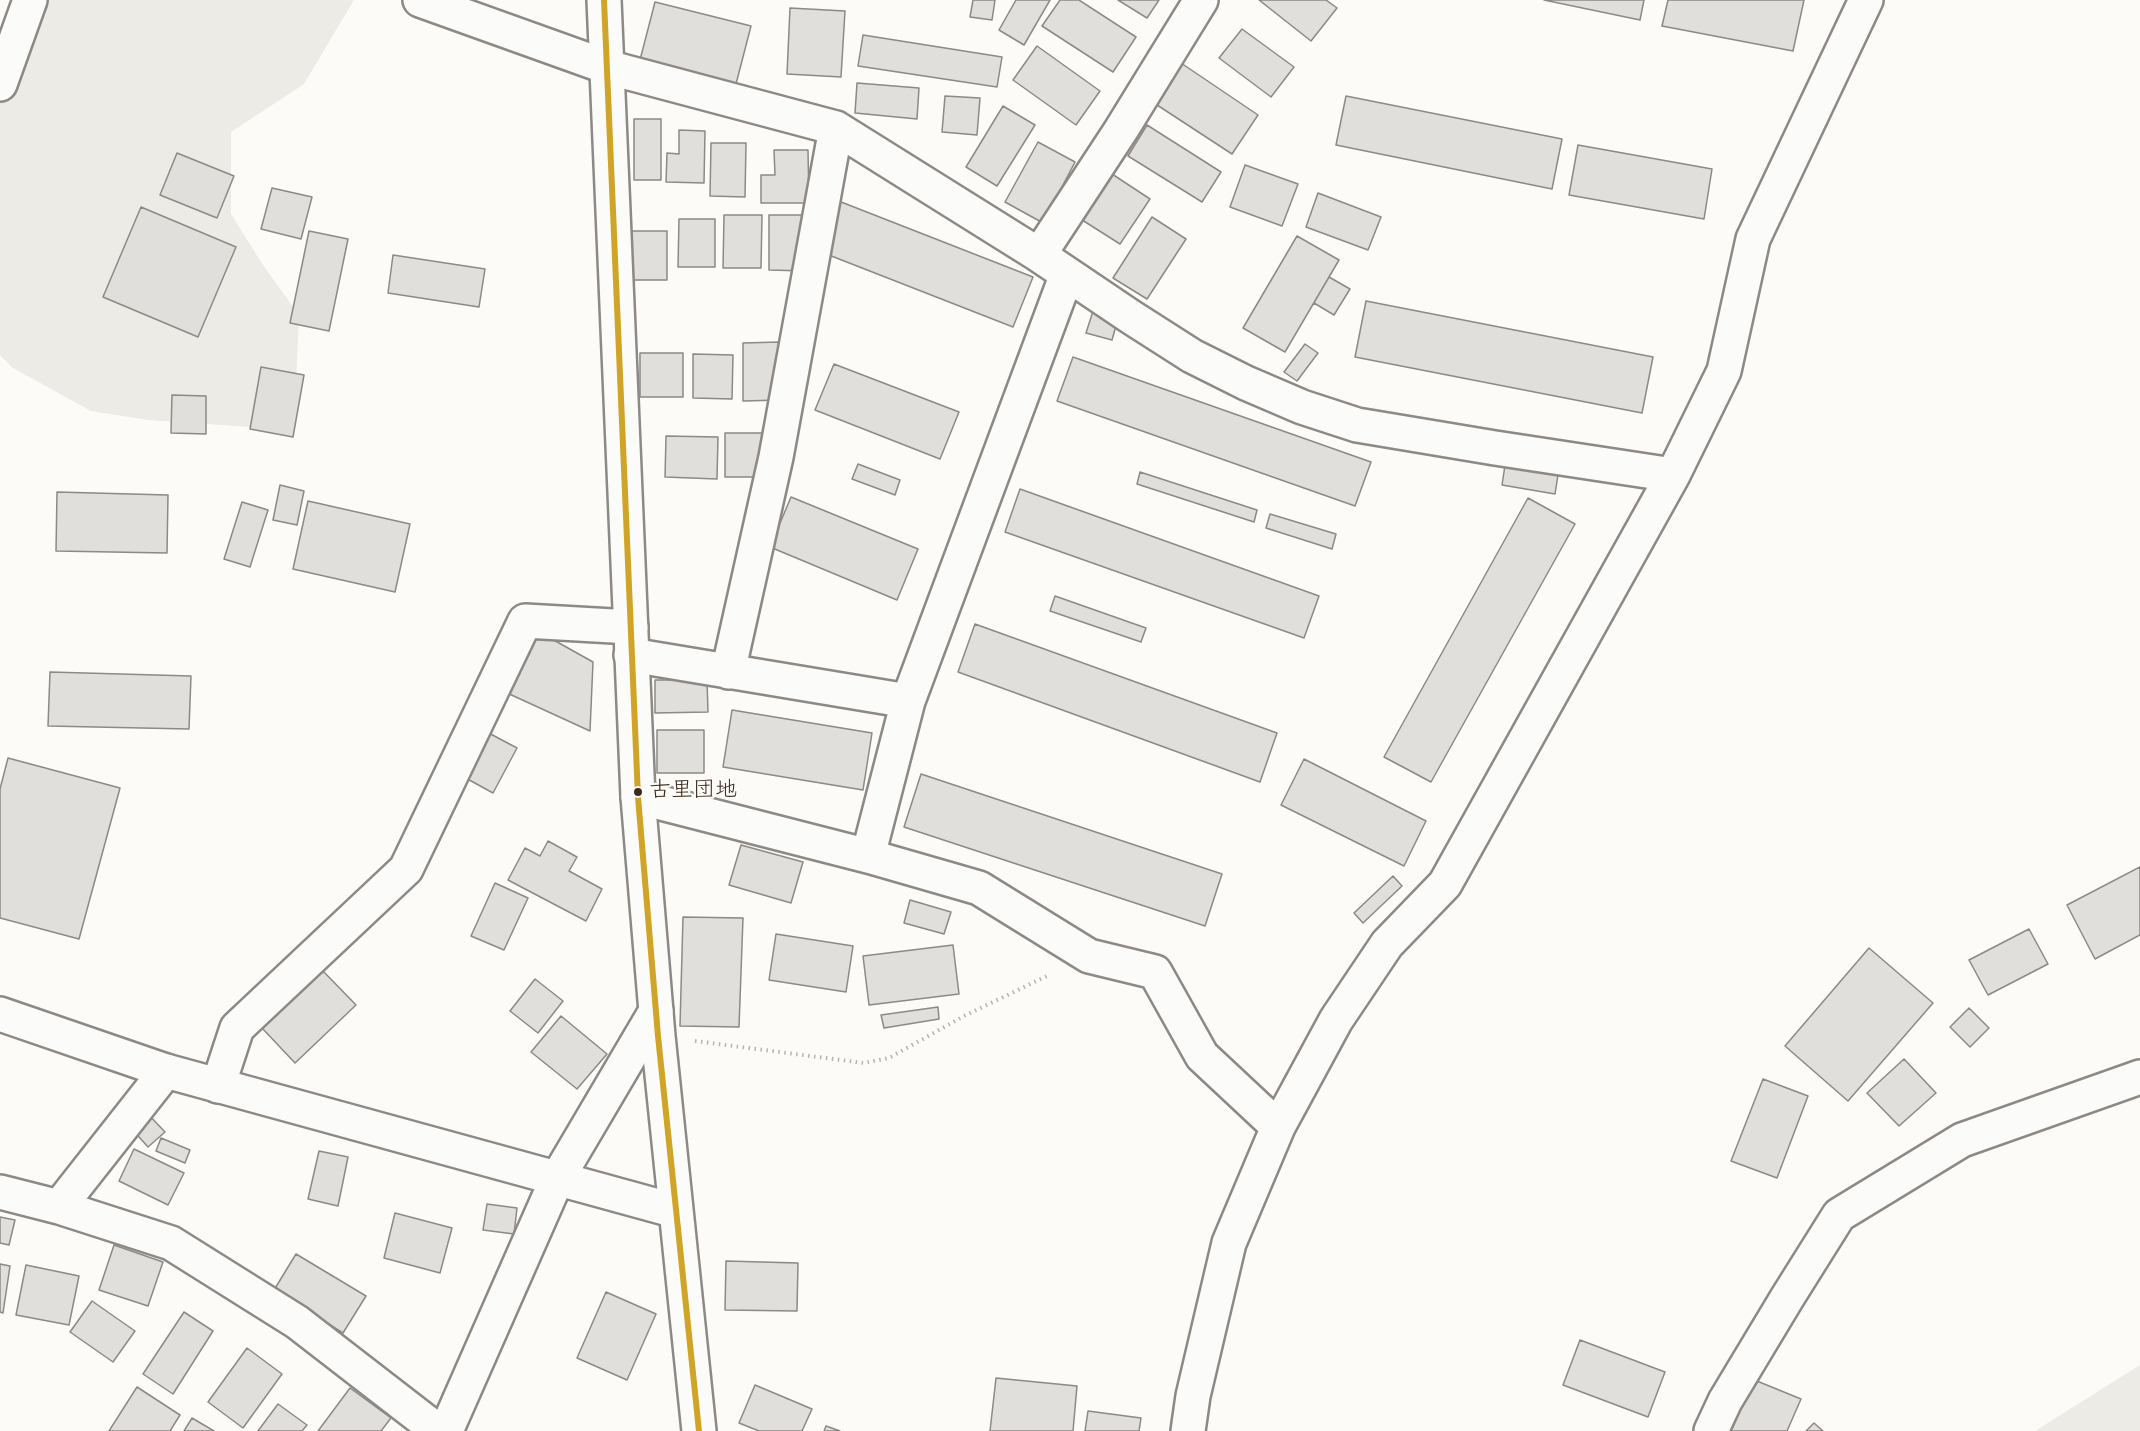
<!DOCTYPE html>
<html>
<head>
<meta charset="utf-8">
<style>
  body { margin:0 }
  canvas { display:block; background:#fcfbf8 }
</style>
</head>
<body>
<canvas width="2140" height="1431"></canvas>
<script>
const g = document.querySelector('canvas').getContext('2d');
g.lineJoin = 'round';
function paint(path, color) {
  g.fillStyle = color;
  g.fill(path, 'evenodd');
}
function trace(path, color, width, dash) {
  g.strokeStyle = color;
  g.lineWidth = width;
  g.lineCap = dash ? 'butt' : 'round';
  g.setLineDash(dash || []);
  g.stroke(path);
}
function drawText(font, color, halo, rows, align = 'center') {
  g.font = font + ' "Indie Flower","Klee One",sans-serif';
  g.lineWidth = 4.5;
  g.setLineDash([]);
  g.textBaseline = 'middle';
  g.strokeStyle = halo;
  g.fillStyle = color;
  for (const [text, x, y, turn = 0] of rows) {
    g.save();
    g.translate(x, y);
    g.rotate((+turn || 0) * Math.PI / 180);
    g.textAlign = isNaN(turn) ? turn : align;
    if (halo) g.strokeText(text, 0, 0);
    g.fillText(text, 0, 0);
    g.restore();
  }
}
const green = new Path2D(`
  M36,0H354L304,84L231,132V214L261,262L299,315L294,430L148,420L91,411L13,368L0,355V91Z
  M2140,1365V1431H2035Z`);
const building = new Path2D(`
  M973,0H995L992,20L970,17Z
  M1016,0H1050L1024,45L999,30Z
  M1060,0H1079L1136,37L1113,72L1042,26Z
  M1118,0H1159L1147,18Z
  M1259,0H1326L1337,8L1311,41Z
  M1544,0H1644L1640,20Z
  M1668,0H1804L1793,51L1662,26Z
  M655,2L751,26L736,84L640,60Z
  M790,8L845,11L841,77L787,74Z
  M1242,29L1294,67L1271,97L1219,58Z
  M863,35L1002,57L997,87L858,66Z
  M1037,46L1100,91L1076,125L1013,80Z
  M1181,63L1258,115L1232,154L1154,103Z
  M857,83L919,88L917,119L855,113Z
  M945,96L980,98L977,135L942,132Z
  M1346,96L1562,139L1552,189L1336,145Z
  M1003,106L1035,125L997,186L966,167Z
  M634,119H661V180H634Z
  M1147,125L1221,172L1202,202L1128,156Z
  M679,130L705,131L704,183L666,182L667,153L679,154Z
  M1038,142L1075,162L1043,223L1005,202Z
  M711,143H746L745,197L710,196Z
  M1578,145L1712,169L1704,219L1569,195Z
  M774,150H808L809,203H761V175H775Z
  M177,153L234,176L217,218L160,195Z
  M1245,165L1298,184L1282,226L1230,207Z
  M1109,172L1150,199L1120,244L1079,218Z
  M272,188L312,197L301,239L261,229Z
  M1318,193L1381,217L1368,250L1306,227Z
  M836,200L1033,277L1013,327L816,250Z
  M141,207L236,247L198,337L103,297Z
  M724,215H762L761,268H723Z
  M769,215H806L805,271L769,270Z
  M1152,217L1186,239L1147,299L1113,278Z
  M679,219H715V267H678Z
  M309,231L348,239L329,331L290,323Z
  M630,231H667V280H630Z
  M1297,236L1339,260L1285,352L1243,328Z
  M393,255L485,269L479,307L388,293Z
  M1329,277L1350,289L1334,315L1314,303Z
  M1366,301L1653,357L1642,413L1355,357Z
  M1094,308L1119,315L1112,340L1086,333Z
  M780,342L781,400L743,401V343Z
  M1305,344L1318,353L1297,381L1284,372Z
  M640,353H683V397H640Z
  M693,354L733,355L732,399L693,398Z
  M1073,357L1371,462L1355,506L1057,401Z
  M834,364L959,412L940,459L815,410Z
  M261,367L304,375L293,437L250,429Z
  M172,395L206,396V434L171,433Z
  M725,433H763V477H725Z
  M666,436L718,437L717,479L665,477Z
  M858,464L900,480L895,495L852,479Z
  M1505,465L1558,475L1555,494L1502,485Z
  M1140,472L1257,510L1254,522L1137,484Z
  M280,485L304,491L297,525L273,520Z
  M1020,489L1319,596L1304,638L1005,532Z
  M57,492L168,495L167,553L56,551Z
  M791,497L918,549L897,600L770,547Z
  M1528,498L1575,524L1431,782L1384,757Z
  M308,501L410,524L395,592L293,569Z
  M242,502L268,510L250,567L224,559Z
  M1270,514L1336,534L1332,549L1266,528Z
  M1055,596L1146,628L1141,642L1050,611Z
  M975,624L1277,733L1260,782L958,672Z
  M534,629L593,662L590,731L505,692Z
  M50,672L191,676L189,729L48,726Z
  M655,680H707L708,712L655,713Z
  M732,710L872,733L863,790L723,767Z
  M657,730H704V773H657Z
  M485,731L517,748L493,793L462,776Z
  M8,758L120,788L79,939L0,918V789Z
  M1304,759L1426,821L1404,866L1281,805Z
  M921,774L1222,874L1205,926L904,827Z
  M548,841L577,857L569,871L602,889L586,921L508,880L525,848L540,856Z
  M741,845L803,862L791,903L729,885Z
  M2140,867V935L2095,959L2067,905Z
  M1393,876L1402,886L1363,923L1354,913Z
  M495,883L528,898L504,950L471,936Z
  M910,900L951,912L944,934L904,923Z
  M683,917L743,918L739,1027L680,1026Z
  M2029,929L2048,964L1988,995L1969,960Z
  M776,934L853,946L846,992L769,980Z
  M953,945L959,994L869,1005L863,956Z
  M1869,948L1933,1003L1848,1101L1785,1046Z
  M323,971L356,1005L295,1063L262,1028Z
  M535,979L563,1001L538,1033L510,1011Z
  M938,1007L939,1019L884,1028L881,1015Z
  M1969,1008L1989,1028L1970,1047L1950,1027Z
  M561,1016L607,1054L577,1089L531,1052Z
  M1904,1059L1936,1093L1899,1126L1867,1093Z
  M1763,1079L1808,1096L1777,1178L1731,1161Z
  M147,1113L165,1132L148,1147L131,1128Z
  M161,1138L190,1150L185,1163L156,1151Z
  M134,1149L184,1173L168,1205L119,1181Z
  M319,1151L348,1157L338,1206L308,1199Z
  M487,1204L517,1208L514,1234L483,1230Z
  M395,1213L452,1228L440,1273L384,1258Z
  M0,1217L15,1220L9,1245L0,1243Z
  M114,1245L163,1262L148,1306L99,1290Z
  M296,1254L366,1296L343,1333L274,1290Z
  M726,1261L798,1263L797,1311L725,1310Z
  M0,1264L10,1266L3,1313L0,1312Z
  M26,1265L79,1276L69,1325L16,1315Z
  M606,1292L656,1314L627,1380L577,1358Z
  M92,1301L135,1331L113,1362L70,1332Z
  M184,1312L213,1331L173,1394L143,1374Z
  M1580,1340L1665,1372L1648,1417L1563,1385Z
  M247,1348L282,1374L243,1428L208,1402Z
  M996,1378L1077,1386L1073,1431H990Z
  M1752,1379L1801,1399L1787,1431H1731Z
  M755,1385L812,1409L802,1431H759L739,1423Z
  M137,1387L180,1415L170,1431H109Z
  M350,1388L391,1418L381,1431H318Z
  M278,1404L307,1425L302,1431H258Z
  M1088,1411L1141,1418L1139,1431H1085Z
  M192,1418L214,1431H184Z
  M1814,1423L1823,1431H1806Z
  M826,1426L840,1431H824Z`);
const path = new Path2D(`
  M695,1041L864,1063L889,1058L964,1016L1049,975`);
const street = new Path2D(`
  M420,0L607,67L836,128L1039,255L1131,317L1192,356L1246,383L1302,407L1357,425L1495,448L1673,475
  M0,84L30,0
  M1039,255L1121,130L1201,0
  M631,655L908,701
  M728,672L776,457L836,128
  M638,797L868,856L979,888L1089,956L1155,972L1202,1056L1278,1127
  M868,856L908,701L1067,274
  M218,1086L237,1028L406,869L525,621L631,627
  M0,1192L59,1207L171,1243L297,1322L438,1431
  M59,1207L166,1071
  M446,1431L557,1179L656,1011
  M1188,1431L1193,1396L1229,1243L1278,1127L1336,1020L1387,944L1445,884L1673,475L1724,371L1753,239L1866,0
  M1711,1431L1725,1401L1787,1298L1839,1215L1962,1140L2140,1077`);
const secondary = new Path2D(`
  M604,0L638,797L658,1036L699,1431
  M0,1014L166,1071L676,1211`);
const bus1 = new Path2D(`
  M604,0L638,797L658,1036L699,1431`);
const markers = [
  [638,792,5,"#3b2a1e"]
];
const busNames = [
  ["古里団地",649,792]
];
paint(green, '#edebe6');
paint(building, '#e0dfdc');
trace(building, '#8d8985', 1.5);
trace(street, '#8d8985', 38);
trace(secondary, '#8d8985', 38);
trace(path, '#b6b4b1', 4, [1.5, 4.5]);
trace(street, '#fbfbf9', 33);
trace(secondary, '#fbfbf9', 33);
trace(bus1, '#d0a426', 6);
for (const [x, y, r, color] of markers) {
  const dot = new Path2D();
  dot.arc(x, y, r, 0, 2 * Math.PI);
  g.fillStyle = color;
  g.fill(dot);
  trace(dot, '#fdfcf7', 2);
}
drawText('22px', '#3b2a1e', '#fdfcf7', busNames, 'left');
</script>
</body>
</html>
